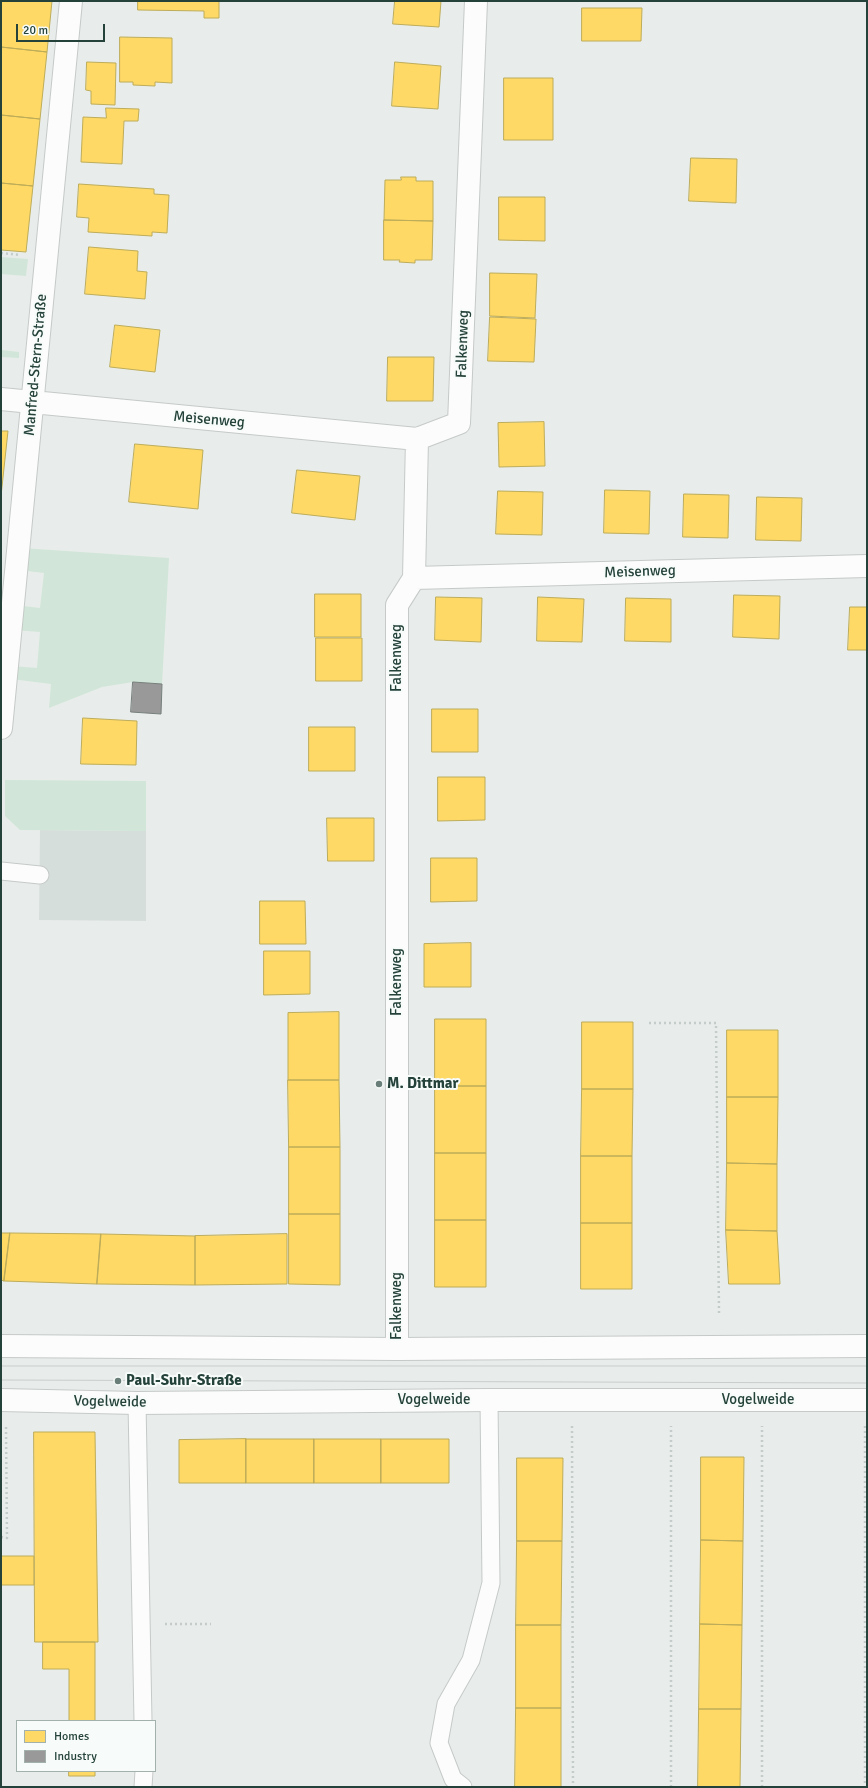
<!DOCTYPE html>
<html>
<head>
<meta charset="utf-8">
<style>
  body { margin:0 }
  #map { position:relative; width:868px; height:1788px; overflow:hidden; background:#e8edeb; font-family:Signika,sans-serif }
  canvas { display:block }
  .frame { position:absolute; inset:0; border:2px solid #24423a; pointer-events:none }
  .legend { position:absolute; left:16px; top:1720px; width:140px; height:52px; box-sizing:border-box; background:#f7fbf9; border:1px solid #a3b1ad; margin:0; padding:5px 7px; list-style:none; font-size:12px; color:#24423a }
  .legend li { display:flex; align-items:center; gap:8px; height:20px }
  .legend b { width:20px; border:1px solid #a3b1ad }
  .scale { position:absolute; left:16px; top:24px; width:89px; height:18px; box-sizing:border-box; border:2px solid #24423a; border-top:0; padding-left:5px; font-size:12px; line-height:14px; white-space:nowrap; color:#24423a; -webkit-text-stroke:3px #f7fbf9; paint-order:stroke }
</style>
</head>
<body>
<div id="map">
<canvas width="868" height="1788"></canvas>
<div class="frame"></div>
<ul class="legend">
<li><b style="height:11px;background:#ffd966"></b>Homes</li>
<li><b style="height:11px;background:#999"></b>Industry</li>
</ul>
<div class="scale">20 m</div>
</div>
<script>
const g = document.querySelector('canvas').getContext('2d');
g.lineJoin = 'round';
function paint(path, color) {
  g.fillStyle = color;
  g.fill(path, 'evenodd');
}
function trace(path, color, width, dash) {
  g.strokeStyle = color;
  g.lineWidth = width;
  g.lineCap = dash ? 'butt' : 'round';
  g.setLineDash(dash || []);
  g.stroke(path);
}
function drawText(font, color, halo, rows, align = 'center') {
  g.font = font + ' Signika,sans-serif';
  g.lineWidth = 4;
  g.setLineDash([]);
  g.textBaseline = 'middle';
  g.strokeStyle = halo;
  g.fillStyle = color;
  for (const [text, x, y, turn = 0] of rows) {
    g.save();
    g.translate(x, y);
    g.rotate((+turn || 0) * Math.PI / 180);
    g.textAlign = isNaN(turn) ? turn : align;
    if (halo) g.strokeText(text, 0, 0);
    g.fillText(text, 0, 0);
    g.restore();
  }
}
const built = new Path2D(`
  M40,830L146,831V921L39,920Z`);
const green = new Path2D(`
  M1,257L28,259L26,276L1,274Z
  M1,350L19,352V358L1,357Z
  M22,548L169,558L162,684L133,682L102,687L49,708L51,684L11,679L12,666L37,668L40,632L14,630L15,605L40,608L44,573L19,570Z
  M5,780L146,781V831L20,830L5,816Z`);
const homes = new Path2D(`
  M1,1H52L47,52L1,47Z
  M138,1H219V18H204V11L138,10Z
  M395,1H441L439,27L393,24Z
  M582,8H642L641,41H582Z
  M120,37L172,38V83L155,82V86L133,85V82H120Z
  M1,47L47,52L40,119L1,115Z
  M87,62L116,63L115,105L91,104V91L86,90Z
  M395,62L441,66L438,109L392,106Z
  M504,78H553V140H504Z
  M106,108L139,109L138,121H124L122,164L81,162L83,117L106,118Z
  M1,115L40,119L33,186L1,183Z
  M691,158L737,159L736,203L689,201Z
  M401,177H416V181H433V221L384,220L385,180H401Z
  M1,183L33,186L26,252L1,250Z
  M79,184L154,189V194L169,195L167,233L152,232V236L88,232L89,218L77,217Z
  M499,197H545V241L499,240Z
  M384,220L433,221L432,260H415V263L399,262L400,260H384Z
  M89,247L138,251L137,271L147,272L145,299L85,294Z
  M490,273L537,274L535,318L490,316Z
  M490,317L536,319L534,362L488,361Z
  M115,325L160,330L155,372L110,367Z
  M388,357H434L433,401H387Z
  M544,422L545,466L499,467L498,423Z
  M1,431H8L1,496Z
  M135,444L203,450L198,509L129,502Z
  M297,470L360,476L355,520L292,513Z
  M605,490L650,491L649,534L604,533Z
  M498,491L543,492L542,535L496,534Z
  M684,494L729,495L728,538L683,537Z
  M757,497L802,498L801,541L756,540Z
  M315,594H361V637H315Z
  M734,595L780,596L779,639L733,637Z
  M436,597L482,598L481,642L435,640Z
  M538,597L584,599L582,642L537,641Z
  M626,598L671,599V642L625,641Z
  M850,607H867V650H848Z
  M316,638H362V681H316Z
  M432,709H478V752H432Z
  M83,718L137,721L136,765L81,764Z
  M309,727H355V771H309Z
  M438,777H485V820L438,821Z
  M327,818H374V861H328Z
  M431,858H477V901L431,902Z
  M260,901H305L306,944H260Z
  M471,943V987H424V944Z
  M264,951H310V994L264,995Z
  M339,1012V1080H288V1013Z
  M435,1019H486V1086H435Z
  M582,1022H633V1089H582Z
  M727,1030H778V1097H727Z
  M288,1080H339L340,1147H289Z
  M435,1086H486V1153H435Z
  M582,1089H633L632,1156H581Z
  M727,1097H778L777,1164L727,1163Z
  M289,1147H340V1214H289Z
  M435,1153H486V1220H435Z
  M581,1156H632V1223H581Z
  M727,1163L777,1164V1231L726,1230Z
  M289,1214H340V1285L289,1284Z
  M435,1220H486V1287H435Z
  M581,1223H632V1289H581Z
  M726,1230L777,1231L780,1284H729Z
  M1,1233H10L4,1281L1,1280Z
  M10,1233L101,1234L97,1284L4,1281Z
  M101,1234L195,1236V1285L97,1284Z
  M287,1234V1284L195,1285V1236Z
  M34,1432H95L98,1642H35Z
  M246,1439H314V1483H246Z
  M246,1439V1483H179V1440Z
  M314,1439H381V1483H314Z
  M381,1439H449V1483H381Z
  M701,1457H744L743,1541L701,1540Z
  M517,1458H563L562,1541H517Z
  M701,1540L743,1541L742,1625L700,1624Z
  M517,1541H562L561,1625H516Z
  M1,1556H34V1585H1Z
  M700,1624L742,1625L741,1709H699Z
  M516,1625H561V1708H516Z
  M43,1642H95V1721H69V1669H43Z
  M516,1708H561V1787H515Z
  M699,1709H741L740,1787H698Z
  M69,1771H95V1776H69Z`);
const industry = new Path2D(`
  M133,682L162,684L161,714L131,712Z`);
const path = new Path2D(`
  M1,253L20,255
  M649,1023H716L719,1313
  M572,1426L573,1787
  M865,1426V1787
  M1,1537L7,1538L6,1427
  M165,1624H211
  M671,1787V1426
  M762,1787V1426`);
const service = new Path2D(`
  M1,871L40,875
  M137,1403L143,1721
  M143,1787L144,1771
  M463,1787L453,1779L439,1743L446,1704L471,1660L491,1583L489,1400`);
const minor = new Path2D(`
  M1,399L417,439L459,423L476,1
  M414,578L867,566
  M1,728L71,1
  M397,1349V605L414,578L417,439`);
const tertiary = new Path2D(`
  M1,1346L397,1349L867,1346
  M1,1400L137,1403L489,1400H867`);
const tram = new Path2D(`
  M1,1366H867
  M1,1380L867,1383`);
const markers = [
  [379,1084,4,"#697e78"],
  [118,1381,4,"#697e78"]
];
const streetNames = [
  ["Falkenweg",463,344,-88],
  ["Manfred-Stern-Straße",36,365,-85],
  ["Meisenweg",209,420,5],
  ["Meisenweg",640,572,-2],
  ["Falkenweg",397,658,-90],
  ["Falkenweg",397,982,-90],
  ["Falkenweg",397,1306,-90],
  ["Vogelweide",434,1400],
  ["Vogelweide",758,1400],
  ["Vogelweide",110,1402,1]
];
const poiNames = [
  ["M. Dittmar",387,1084],
  ["Paul-Suhr-Straße",126,1381]
];
paint(built, '#d6dedb');
paint(green, '#d1e6d8');
paint(homes, '#ffd966');
trace(homes, '#bdac59', 1);
paint(industry, '#999');
trace(industry, '#767f7c', 1);
trace(service, '#c5cac8', 19);
trace(minor, '#c5cac8', 24);
trace(tertiary, '#c5cac8', 24);
trace(path, '#c3ccca', 2.5, [2, 3]);
trace(service, '#fcfcfc', 17);
trace(minor, '#fcfcfc', 22);
trace(tertiary, '#fcfcfc', 22);
trace(tram, '#c9cdcc', 1);
for (const [x, y, r, color] of markers) {
  const dot = new Path2D();
  dot.arc(x, y, r, 0, 2 * Math.PI);
  g.fillStyle = color;
  g.fill(dot);
  trace(dot, '#f7fbf9', 1.5);
}
drawText('15px', '#24423a', '#f7fbf9', streetNames);
drawText('bold 15px', '#24423a', '#f7fbf9', poiNames, 'left');
</script>
</body>
</html>
